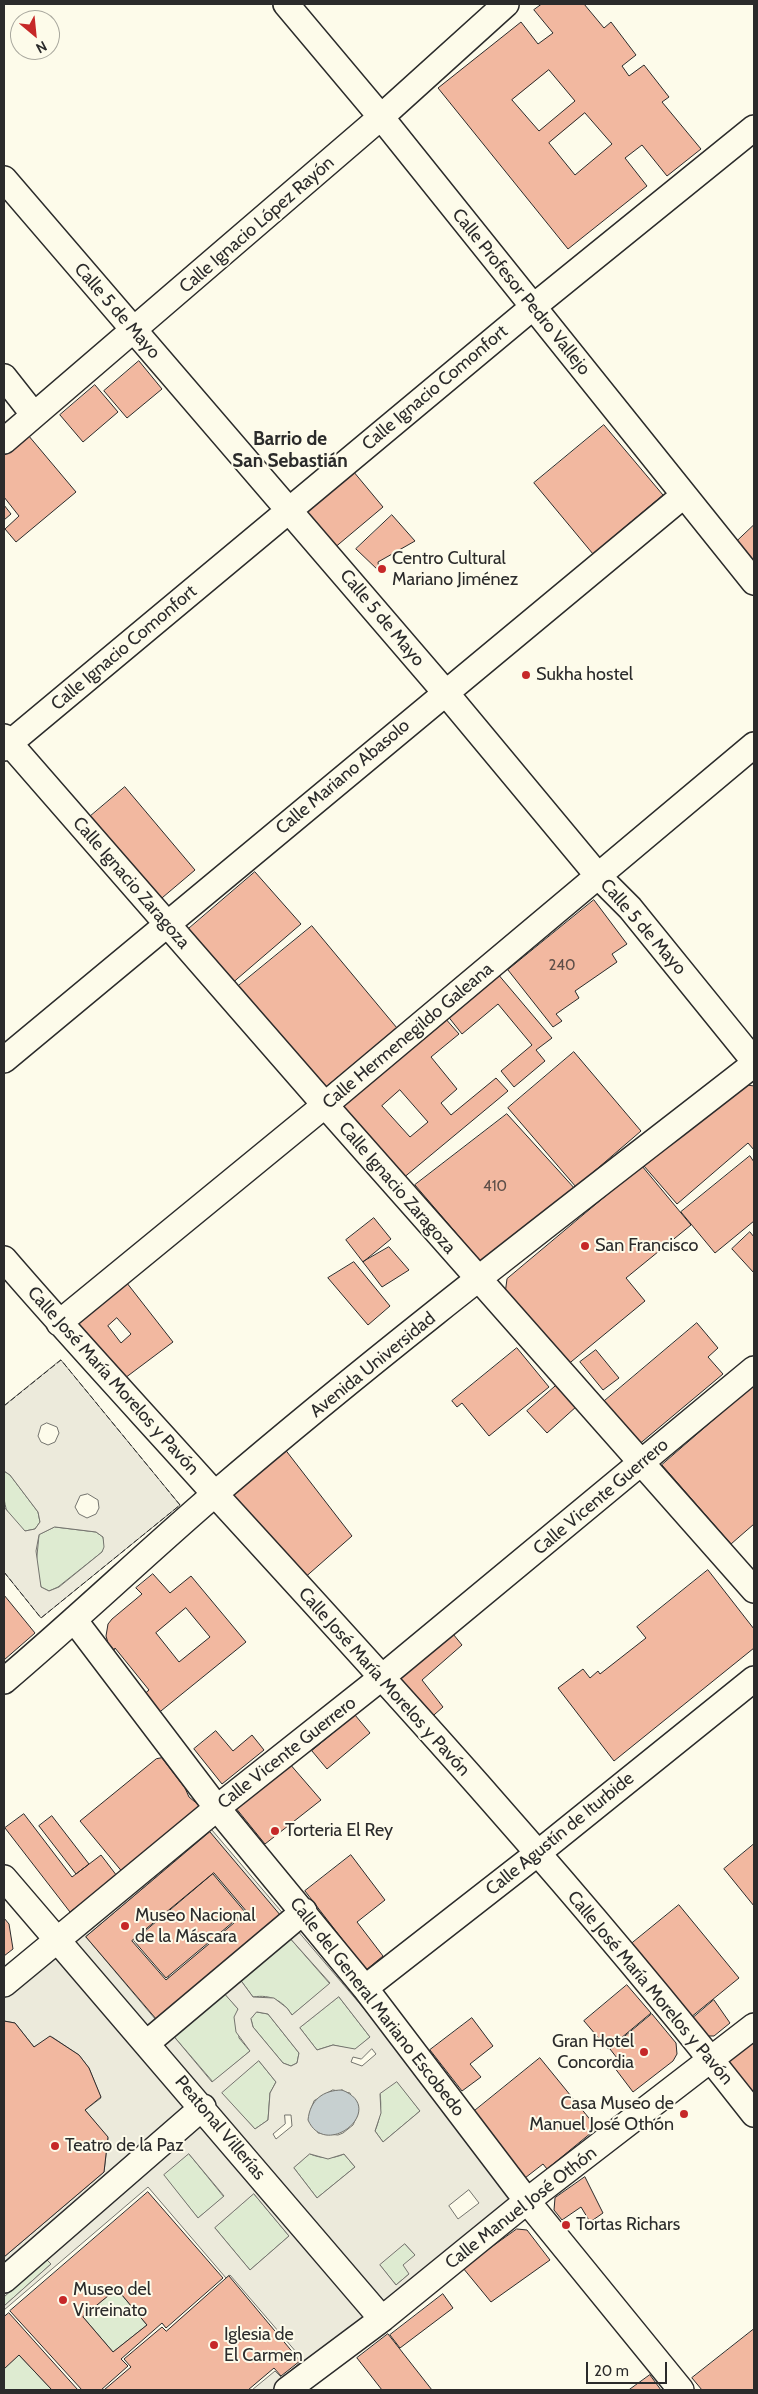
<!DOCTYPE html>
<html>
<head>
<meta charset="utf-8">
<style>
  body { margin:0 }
  #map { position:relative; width:758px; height:2394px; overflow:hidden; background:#fdfbea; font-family:Cabin,sans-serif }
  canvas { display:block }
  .frame { position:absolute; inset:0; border:5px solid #2b2b2b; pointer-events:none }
  .north { position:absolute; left:10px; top:10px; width:50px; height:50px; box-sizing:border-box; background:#fdfbea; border:1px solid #a9a89e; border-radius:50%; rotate:152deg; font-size:14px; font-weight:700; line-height:20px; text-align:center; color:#2b2b2b }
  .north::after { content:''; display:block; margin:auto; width:18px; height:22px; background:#c62828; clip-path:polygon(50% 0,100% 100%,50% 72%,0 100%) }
  .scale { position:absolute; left:586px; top:2362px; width:81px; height:22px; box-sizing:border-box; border:2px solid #2b2b2b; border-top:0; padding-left:6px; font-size:15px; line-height:18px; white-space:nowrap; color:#2b2b2b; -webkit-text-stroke:4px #fdfbea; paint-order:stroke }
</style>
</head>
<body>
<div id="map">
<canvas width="758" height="2394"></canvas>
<div class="frame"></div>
<div class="north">N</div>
<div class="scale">20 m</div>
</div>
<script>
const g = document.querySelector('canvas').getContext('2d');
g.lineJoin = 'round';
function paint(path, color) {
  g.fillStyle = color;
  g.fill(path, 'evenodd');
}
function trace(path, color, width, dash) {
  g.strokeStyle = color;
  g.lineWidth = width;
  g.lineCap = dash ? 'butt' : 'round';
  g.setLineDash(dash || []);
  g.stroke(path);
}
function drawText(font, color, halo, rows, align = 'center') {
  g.font = font + ' Cabin,sans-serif';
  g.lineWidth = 4;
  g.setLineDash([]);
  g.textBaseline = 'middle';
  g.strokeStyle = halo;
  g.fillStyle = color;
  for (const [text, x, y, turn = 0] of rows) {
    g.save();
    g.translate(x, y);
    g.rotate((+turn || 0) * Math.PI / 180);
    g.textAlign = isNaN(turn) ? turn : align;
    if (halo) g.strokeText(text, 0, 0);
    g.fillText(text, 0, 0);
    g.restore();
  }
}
const green = new Path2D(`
  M4,1471L10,1475L38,1512L40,1522L35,1529L25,1531C0,1516 4,1496 4,1471Z
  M55,1527L96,1532L103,1537L105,1547L102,1552L58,1587L49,1591L41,1587L36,1566L39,1535Z
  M288,1936L330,1984L292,2015C283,2001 271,1994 253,1997L239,1978Z
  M222,1990L238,2009L239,2038L250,2051L213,2082L171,2033Z
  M339,1997L370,2037L355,2050L333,2045L317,2050L300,2028Z
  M257,2012L268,2014L299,2053L297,2063L291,2066L283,2063L253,2027L251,2019Z
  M259,2061L276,2082L270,2093L268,2120L255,2129L221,2093Z
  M397,2081L420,2111L383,2142L375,2131C380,2119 382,2106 380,2094Z
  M189,2154L224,2197L198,2218L163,2175Z
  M310,2154C322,2159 333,2159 344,2154L355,2167L317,2198L294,2168Z
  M254,2194L289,2236L250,2270L215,2228Z
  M405,2244L415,2255L409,2274L396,2285L379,2264Z
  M47,2259L51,2264L4,2306V2297Z
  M117,2289L147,2325L113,2352L83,2317Z
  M19,2355L52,2390H4V2369Z`);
const parking = new Path2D(`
  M61,1360L180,1505L41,1618L4,1572V1507L25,1531L35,1529L40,1522L38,1512L10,1475L4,1471V1406ZM47,1423L57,1427L59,1433L55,1442L48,1445L41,1442L38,1436L41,1426ZM88,1494L98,1500L99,1508L96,1514L87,1518L79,1514L75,1507L80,1496ZM55,1527L96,1532L103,1537L104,1547L102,1552L59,1587L49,1591L41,1587L36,1551L39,1535Z
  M206,1823L519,2191L319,2359L299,2390H252L275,2371L282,2378L303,2360L230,2275L226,2278L148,2187L4,2310V2306L51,2264L46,2259L4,2297V2257L104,2172L108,2138L85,2110L101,2098L89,2068L79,2055L52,2037L34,2047L15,2023L4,2021V1995ZM210,1833L156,2020L86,1937ZM288,1936L330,1983L292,2015L287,2008L274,1998L253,1997L239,1978ZM222,1991L238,2009L234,2017L236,2032L250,2051L212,2082L171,2033ZM339,1997L370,2037L355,2049L333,2045L317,2050L300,2028ZM257,2012L268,2014L299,2053L297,2063L291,2066L283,2063L253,2027L251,2019ZM372,2049L376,2054L362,2066L351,2062L353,2057L361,2059ZM259,2061L276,2082L270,2093L268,2120L255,2129L222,2093ZM397,2082L420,2111L383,2142L375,2131L381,2113L380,2094ZM333,2090L350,2093L357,2116L353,2125L343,2133L338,2135L318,2133L311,2109L314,2101ZM285,2115H291L292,2126L276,2139L273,2134L285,2124ZM189,2154L224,2196L198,2218L164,2175ZM310,2154L328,2159L344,2154L355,2167L317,2198L294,2168ZM469,2190L479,2203L458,2219L449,2206ZM254,2194L289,2236L250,2270L215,2228ZM405,2244L415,2255L403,2265L409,2274L396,2285L380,2265Z`);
const water = new Path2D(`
  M342,2090C389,2108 326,2161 308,2120C310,2100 323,2090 342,2090Z`);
const building = new Path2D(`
  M542,4H584L604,28L611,22L636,55L622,66L629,76L644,65L669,97L662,102L701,149L667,176L642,145L625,158L647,186L568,249L438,88L521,22L538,44L553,33L534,10ZM549,70L575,101L539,131L512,100ZM585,113L612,144L575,175L549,143Z
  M139,361L162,389L127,418L104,391Z
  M95,385L118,412L83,442L60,415Z
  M604,425L663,495L593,554L534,483Z
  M28,435L76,492L16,542L5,529L19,516L4,497V456Z
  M353,471L383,507L333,549L303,513Z
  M4,505L11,514L4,520Z
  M392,515L415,541L378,562L379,571L356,549Z
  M754,525V573L732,546Z
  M125,787L195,870L156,903L86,820Z
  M255,872L301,924L230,985L185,932Z
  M594,900L627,944L612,954L617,962L575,991L579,998L556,1014L562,1021L553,1027L508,970Z
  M312,926L397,1028L321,1091L236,988Z
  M497,973L552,1038L536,1050L545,1061L514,1087L501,1071L532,1045L498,1004L462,1034L447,1015Z
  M444,1017L459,1034L431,1057L457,1089L441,1103L451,1115L496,1078L508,1091L402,1179L339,1104ZM400,1090L428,1122L410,1137L382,1106Z
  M574,1052L641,1131L576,1187L508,1108Z
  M741,1084L754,1086V1150L748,1143L677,1204L644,1166Z
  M507,1114L576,1190L481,1262L415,1185Z
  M750,1156L754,1162V1221L715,1253L681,1212Z
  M642,1166L691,1225L626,1278L645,1301L566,1366L505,1294L507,1279Z
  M374,1218L391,1239L363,1262L346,1240Z
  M750,1232L754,1237V1273L732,1249Z
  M389,1247L409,1270L382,1287L363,1262Z
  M354,1262L390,1306L368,1325L328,1278Z
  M123,1278L173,1342L121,1381L69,1324ZM117,1318L131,1334L121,1343L108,1326Z
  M697,1323L718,1348L708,1357L723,1374L637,1446L601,1404Z
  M517,1348L549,1387L489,1436L462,1403L457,1407L452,1401Z
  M596,1350L619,1378L603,1390L580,1362Z
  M558,1384L577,1406L547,1433L527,1411Z
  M754,1385V1524L731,1544L662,1465Z
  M284,1448L352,1536L302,1580L229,1495Z
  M708,1570L754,1629V1648L614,1761L558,1688L583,1669L590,1678L598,1671L600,1674L646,1638L637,1627Z
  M153,1574L170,1593L191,1576L246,1642L156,1715L141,1697L149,1690L115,1648L114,1650L108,1643L106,1636L108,1624L112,1619L142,1594L136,1588ZM186,1608L210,1637L179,1662L156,1633Z
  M4,1595L35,1633L4,1660Z
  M449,1629L462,1645L422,1680L443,1707L427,1721L395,1678Z
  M355,1715L370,1733L327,1769L312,1751Z
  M216,1731L233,1751L252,1735L264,1750L222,1784L194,1749Z
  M162,1758L185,1788L189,1797L200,1806L124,1874L80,1821L156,1759Z
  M289,1763L321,1800L265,1844L235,1807Z
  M24,1814L72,1877L101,1855L117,1876L70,1912L5,1828Z
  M52,1816L89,1864L76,1874L39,1826Z
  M210,1832L281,1916L157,2020L86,1937ZM213,1874L245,1912L166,1978L134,1941Z
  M754,1844V1906L724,1869Z
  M351,1855L385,1900L357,1922L383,1956L366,1970L305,1891Z
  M214,1873L247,1912L166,1980L132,1941Z
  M679,1905L739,1978L685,2022L625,1949Z
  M4,1918L9,1924L13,1949L4,1956Z
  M627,1985L651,2013L608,2049L584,2021Z
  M714,2000L730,2023L714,2036H697L687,2023Z
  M652,2014L676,2043L677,2054L673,2061L633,2092L611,2063L617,2058L610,2049Z
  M472,2018L493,2046L470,2064L481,2077L462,2091L430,2050Z
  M4,2021L15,2023L34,2047L50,2036L79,2055L89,2068L101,2097L85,2110L108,2137L104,2172L4,2257Z
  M754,2033V2102L721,2059Z
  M540,2058L597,2128L547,2169L543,2164L525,2178L472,2113Z
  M585,2177L603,2213L590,2222L581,2207L562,2220L554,2210L555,2198Z
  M148,2192L223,2278L166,2328L162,2323L121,2359L128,2366L101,2390H82L10,2311ZM117,2289L147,2325L113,2352L83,2317Z
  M517,2229L527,2230L550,2260L491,2302L463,2268Z
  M229,2276L300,2361L281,2376L274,2368L248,2390H104L131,2367L124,2359L162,2327L166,2331Z
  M443,2294L453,2308L400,2348L390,2335Z
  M9,2313L78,2390H52L19,2355L4,2369V2317Z
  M754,2329V2390H702L692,2378Z
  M388,2334L432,2390H382L357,2358Z
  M650,2375L661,2390H629Z`);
const street = new Path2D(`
  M286,4L381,117L754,582
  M4,179L445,692L599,877L630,908L754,1061
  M4,377L34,415
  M4,441L381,117L506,4
  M4,737L325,1105L754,1590
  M4,748L533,307L754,128
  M4,1060L683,496
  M4,1259C72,1338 144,1415 214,1493C399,1695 585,1898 754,2114
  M59,1323L325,1105L754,745
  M75,1621L217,1808L365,1988L527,2201L681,2390
  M4,1681C76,1620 144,1555 216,1493C390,1344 573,1205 754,1064
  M4,1878L382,2319
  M4,1984L217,1808L381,1678L754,1369
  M365,1988L538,1853L754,1679
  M147,2043L304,1911
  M4,2280L203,2107
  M287,2390L382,2319L527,2201L754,2026`);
const fence = new Path2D(`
  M4,1406L61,1360L180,1505L41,1618L4,1572`);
const markers = [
  [382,569,5,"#c62828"],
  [526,675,5,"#c62828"],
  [585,1246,5,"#c62828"],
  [275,1831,5,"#c62828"],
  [125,1926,5,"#c62828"],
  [644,2052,5,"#c62828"],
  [684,2114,5,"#c62828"],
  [55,2146,5,"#c62828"],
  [566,2225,5,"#c62828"],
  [63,2300,5,"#c62828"],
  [214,2345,5,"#c62828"]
];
const numberNames = [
  ["240",562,966],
  ["410",495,1187]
];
const streetNames = [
  ["Calle Ignacio López Rayón",257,225,-41],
  ["Calle Profesor Pedro Vallejo",521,292,51],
  ["Calle 5 de Mayo",117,311,49],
  ["Calle Ignacio Comonfort",435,388,-40],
  ["Calle 5 de Mayo",382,618,50],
  ["Calle Ignacio Comonfort",124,648,-40],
  ["Calle Mariano Abasolo",343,777,-40],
  ["Calle Ignacio Zaragoza",131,883,49],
  ["Calle 5 de Mayo",643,927,49],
  ["Calle Hermenegildo Galeana",408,1036,-40],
  ["Calle Ignacio Zaragoza",397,1188,49],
  ["Avenida Universidad",373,1365,-39],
  ["Calle José María Morelos y Pavón",113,1381,48],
  ["Calle Vicente Guerrero",601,1497,-40],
  ["Calle José María Morelos y Pavón",384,1682,48],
  ["Calle Vicente Guerrero",287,1753,-38],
  ["Calle Agustín de Iturbide",560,1834,-39],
  ["Calle José María Morelos y Pavón",650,1988,50],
  ["Calle del General Mariano Escobedo",377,2007,52],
  ["Peatonal Villerías",220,2128,50],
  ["Calle Manuel José Othón",521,2208,-38]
];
const poiNames = [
  ["Centro Cultural",392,559],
  ["Mariano Jiménez",392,580],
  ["Sukha hostel",536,675],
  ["San Francisco",595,1246],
  ["Torteria El Rey",285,1831],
  ["Museo Nacional",135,1916],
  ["de la Máscara",135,1937],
  ["Gran Hotel",634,2042,"right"],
  ["Concordia",634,2063,"right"],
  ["Casa Museo de",674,2104,"right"],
  ["Manuel José Othón",674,2125,"right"],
  ["Teatro de la Paz",65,2146],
  ["Tortas Richars",576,2225],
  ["Museo del",73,2290],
  ["Virreinato",73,2311],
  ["Iglesia de",224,2335],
  ["El Carmen",224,2356]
];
const neighbourhoodNames = [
  ["Barrio de",290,439],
  ["San Sebastián",290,461]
];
paint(green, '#deebd1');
trace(green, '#74746e', 1);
paint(parking, '#eceadb');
trace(parking, '#74746e', 1);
paint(water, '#c7d0d0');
trace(water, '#74746e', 1);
paint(building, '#f2b8a0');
trace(building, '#2b2b2b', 1);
trace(street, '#2b2b2b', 28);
trace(street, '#fdfbea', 25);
trace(fence, '#2b2b2b', 1, [6, 2.5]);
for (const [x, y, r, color] of markers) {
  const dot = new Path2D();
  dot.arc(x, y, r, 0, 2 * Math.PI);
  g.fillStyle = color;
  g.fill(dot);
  trace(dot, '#fdfbea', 2);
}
drawText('15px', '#5d4e48', null, numberNames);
drawText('18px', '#2b2b2b', '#fdfbea', streetNames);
drawText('18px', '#2b2b2b', '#fdfbea', poiNames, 'left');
drawText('bold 19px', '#2b2b2b', '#fdfbea', neighbourhoodNames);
</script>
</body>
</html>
